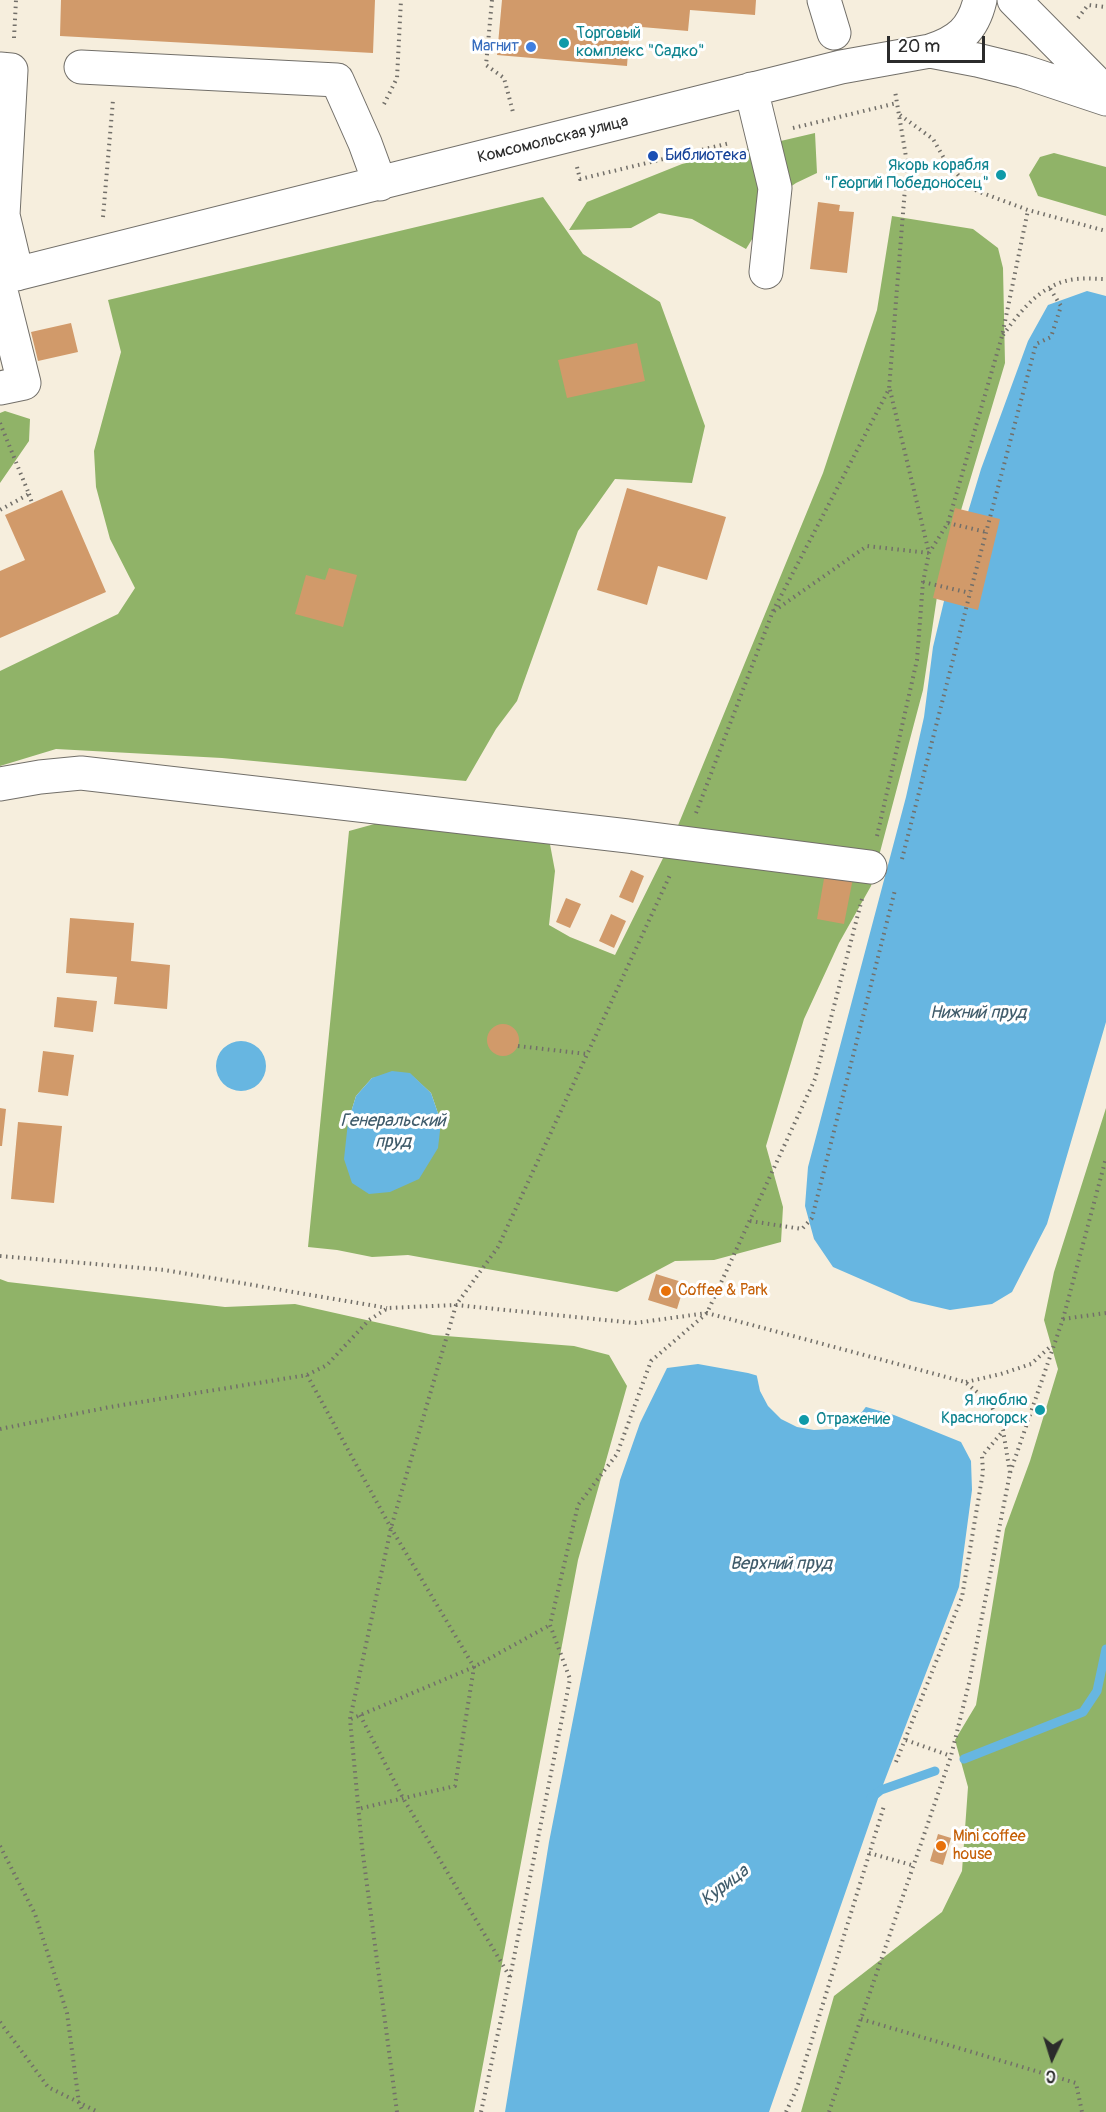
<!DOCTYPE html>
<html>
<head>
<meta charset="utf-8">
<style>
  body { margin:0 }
  #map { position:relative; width:1106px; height:2112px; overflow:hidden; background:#f6eedd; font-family:Pangolin,sans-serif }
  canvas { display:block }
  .north { position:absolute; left:1022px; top:2028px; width:60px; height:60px; -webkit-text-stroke:4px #fff; paint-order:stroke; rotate:184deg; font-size:16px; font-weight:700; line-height:24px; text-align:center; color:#2b2b2b }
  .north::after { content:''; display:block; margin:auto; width:21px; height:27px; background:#2b2b2b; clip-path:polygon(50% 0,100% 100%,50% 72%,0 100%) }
  .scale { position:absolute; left:887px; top:36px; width:98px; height:27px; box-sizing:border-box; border:3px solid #2b2b2b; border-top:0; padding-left:8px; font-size:18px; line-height:21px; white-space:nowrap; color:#2b2b2b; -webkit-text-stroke:4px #fff; paint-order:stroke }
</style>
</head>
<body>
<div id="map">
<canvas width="1106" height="2112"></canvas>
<div class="north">С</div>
<div class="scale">20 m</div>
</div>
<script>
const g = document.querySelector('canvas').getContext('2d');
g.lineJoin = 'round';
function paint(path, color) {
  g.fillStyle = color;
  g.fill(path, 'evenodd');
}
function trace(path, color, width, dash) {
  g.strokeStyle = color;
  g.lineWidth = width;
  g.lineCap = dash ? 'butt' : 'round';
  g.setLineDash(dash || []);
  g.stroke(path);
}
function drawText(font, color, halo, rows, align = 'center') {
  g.font = font + ' Pangolin,sans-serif';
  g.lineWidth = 6;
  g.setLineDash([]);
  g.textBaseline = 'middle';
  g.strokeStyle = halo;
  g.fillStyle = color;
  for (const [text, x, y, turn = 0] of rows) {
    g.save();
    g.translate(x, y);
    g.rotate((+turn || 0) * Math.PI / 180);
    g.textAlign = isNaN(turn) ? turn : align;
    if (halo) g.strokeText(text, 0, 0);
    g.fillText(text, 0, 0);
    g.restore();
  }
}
const forest = new Path2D(`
  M815,133L817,173L796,183L780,194L746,249L692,219L659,213L631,228L569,230L587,202L682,164Z
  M1054,153L1106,167V216L1038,196L1029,175L1040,157Z
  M543,197L583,254L660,302L705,426L692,483L615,479L578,531L517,701L496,729L466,781L222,758L56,749L0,766V671L118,614L135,588L110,539L96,487L94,451L121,352L108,300Z
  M892,216L973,229L998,248L1003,268L1005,363L959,517L941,570L923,690L871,886L839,943L804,1019L766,1146L783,1207L781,1242L714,1260L675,1261L617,1292L408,1255L372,1257L337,1250L308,1247L349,831L389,820L549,839L555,871L549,925L570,937L615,955L672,840L823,473L877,310ZM409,1073L431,1093L441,1122H348L356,1096L372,1078Z
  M5,411L30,419L29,441L0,483V413Z
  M1106,1108V2112H801L834,1996L942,1912L962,1871L968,1787L955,1740L976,1705L1005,1529L1030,1461L1058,1369L1044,1320L1054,1272Z
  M0,1279L8,1282L225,1307L295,1304L433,1335L574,1346L609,1355L627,1386L578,1560L474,2112H0Z`);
const water = new Path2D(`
  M1087,291L1106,296V1022L1047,1224L1012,1292L992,1304L950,1310L911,1301L833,1267L814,1239L805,1206L808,1167L906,797L924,717L933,647L955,555L981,469L1028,341L1048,305Z
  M216 1066a25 25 0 1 1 50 0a25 25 0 1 1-50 0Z
  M392,1071L410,1073L431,1093L441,1122L438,1148L419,1179L390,1192L369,1194L352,1183L344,1159L348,1122L356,1096L372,1078Z
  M698,1364L748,1373L894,1415L961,1442L971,1461L972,1490L959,1587L881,1790L769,2112H505L549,1842L620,1480L640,1423L667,1368Z`);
const pier = new Path2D(`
  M756,1372L868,1404L862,1412L848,1422L832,1429L814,1430L797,1427L781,1419L768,1406L760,1391Z`);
const stream = new Path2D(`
  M964,1759L1083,1712L1097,1691L1106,1649
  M871,1798L881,1790L935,1771`);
const building = new Path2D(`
  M61,0H375L373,53L60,36Z
  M502,0H756L755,15L690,10L688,31L630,26L627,66L497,55Z
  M818,202L840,205L839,211L854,212L847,273L810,269Z
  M71,323L78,352L38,361L31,332Z
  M637,343L645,381L567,398L558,360Z
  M627,488L726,517L707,580L658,566L647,605L597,590Z
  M62,490L106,592L0,638V571L25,560L5,515Z
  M955,508L1000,519L978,610L933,598Z
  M329,568L357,575L343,627L295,614L306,575L325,580Z
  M631,870L644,876L633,903L619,897Z
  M825,873L853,878L844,924L817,919Z
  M566,898L581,904L570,928L556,922Z
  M611,914L626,921L614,948L599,941Z
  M70,918L134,923L131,961L170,965L167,1009L114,1004L117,977L66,973Z
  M57,997L97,1001L93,1032L54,1027Z
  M487 1040a16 16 0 1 1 32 0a16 16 0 1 1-32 0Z
  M43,1051L74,1055L68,1096L38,1092Z
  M0,1108L6,1109L2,1146H0Z
  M18,1122L62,1126L54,1203L11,1199Z
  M656,1274L685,1283L677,1309L648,1300Z
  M938,1834L951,1838L943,1865L930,1861Z`);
const path = new Path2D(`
  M492,0L486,65L504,78L513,112
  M1078,18L1088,5L1106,7
  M14,38L16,0
  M384,104L397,78L401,0
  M900,115L933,139L945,160L959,176L977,191L1028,210L1106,231
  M793,128L897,103
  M577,167L580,179L730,143
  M103,217L113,100
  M1003,335C1022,309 1043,282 1077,279C1087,278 1097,279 1106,279
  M0,423L29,494L0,510
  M29,494L32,503
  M948,523L986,532
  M923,582L970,593
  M774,611L867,546L929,553L890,390
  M696,813L773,611L889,389L907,163L895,91
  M877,836L917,660L923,582L929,553L948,523L1002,336L1028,210
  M902,859L970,593L1036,344L1051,337L1061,306L1049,287
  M518,1046L587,1054
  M750,1221L802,1229L812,1218L895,890
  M0,1256L165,1270L387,1308
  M1063,1319L1106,1313
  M307,1375L391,1528L474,1667L455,1786L358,1809
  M966,1382L1001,1374L1031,1364L1051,1346
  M0,1429L110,1407L307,1375L327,1365L369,1320L388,1308L456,1305L635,1323L707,1313L965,1382L990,1403L1003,1430L1010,1473
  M360,1715L403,1798L510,1977
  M351,1719L474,1667L550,1625
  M906,1740L951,1756
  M896,1762L962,1597L983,1472L982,1456L1003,1431
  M0,1846L35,1914L67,2013L79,2103L83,2112
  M869,1853L915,1866
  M861,2019L1076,2083L1082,2112
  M0,2022L48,2087L98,2112
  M397,2112L362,1847L350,1719L391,1528L456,1305L498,1247L670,875
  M481,2112L510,1977L570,1679L550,1625L578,1505L617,1454L651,1361L707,1313L815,1079L862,899
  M786,2112L797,2088L884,1806
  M829,2112L951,1756L969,1683L1010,1473L1063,1319L1106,1158`);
const minor = new Path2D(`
  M824,0L834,33
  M1014,0L1106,93
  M930,51C958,42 973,30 980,0
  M81,67L337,80L365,143L380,184
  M0,69L11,70L3,215L17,274
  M751,89L775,188L766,272
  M0,278L841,67L930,51L977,60L1022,71L1106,99
  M0,287L24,383L0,388
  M0,784L40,777L81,773L628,836L870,867`);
const markers = [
  [564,43,6,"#0f9aa8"],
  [531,47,6,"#3f7fe0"],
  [653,156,6,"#1a4fb4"],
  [1001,175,6,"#0f9aa8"],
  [666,1291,6,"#e8710a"],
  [1040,1410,6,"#0f9aa8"],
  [804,1420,6,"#0f9aa8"],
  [941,1846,6,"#e8710a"]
];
const cultureNames = [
  ["Торговый",576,34],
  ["комплекс \"Садко\"",576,52],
  ["Якорь корабля",989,166,"right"],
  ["\"Георгий Победоносец\"",989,184,"right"],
  ["Я люблю",1028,1401,"right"],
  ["Красногорск",1028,1419,"right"],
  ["Отражение",816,1420]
];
const shopNames = [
  ["Магнит",519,47]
];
const streetNames = [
  ["Комсомольская улица",553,140,-14]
];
const transitNames = [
  ["Библиотека",665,156]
];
const foodNames = [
  ["Coffee & Park",678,1291],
  ["Mini coffee",953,1837],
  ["house",953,1855]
];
const waterNames = [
  ["Нижний пруд",978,1013],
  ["Генеральский",393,1121],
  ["пруд",393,1142],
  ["Верхний пруд",781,1564],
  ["Курица",725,1886,-37]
];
paint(forest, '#90b368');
paint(water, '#67b6e1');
paint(pier, '#f6eedd');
trace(stream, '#67b6e1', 9);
paint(building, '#d19a6a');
trace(minor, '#726f69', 35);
trace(path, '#726f69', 4, [1.5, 4.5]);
trace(minor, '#fff', 33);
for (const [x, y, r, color] of markers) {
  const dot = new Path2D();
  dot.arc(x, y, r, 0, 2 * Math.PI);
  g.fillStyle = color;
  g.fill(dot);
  trace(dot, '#fff', 2);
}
drawText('16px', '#0d838f', '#fff', cultureNames, 'left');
drawText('16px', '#366cbe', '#fff', shopNames, 'right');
drawText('16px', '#2b2b2b', '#fff', streetNames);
drawText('16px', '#164399', '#fff', transitNames, 'left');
drawText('16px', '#c56008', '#fff', foodNames, 'left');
drawText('italic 18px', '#405c6b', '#fff', waterNames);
</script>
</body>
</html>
